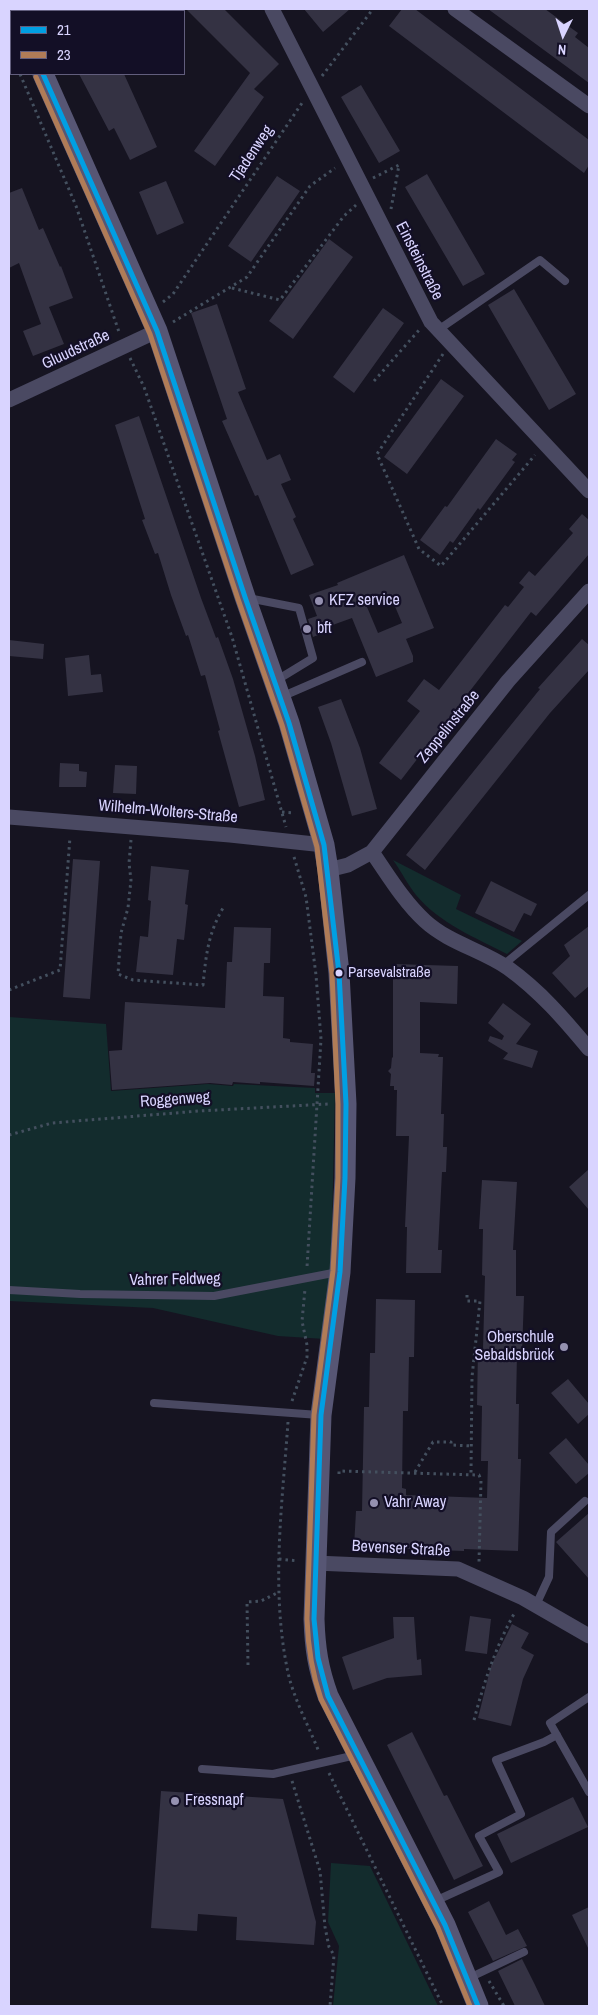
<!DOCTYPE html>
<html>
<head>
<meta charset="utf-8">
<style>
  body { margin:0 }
  #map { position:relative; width:598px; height:2015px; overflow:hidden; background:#161421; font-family:"Archivo Narrow",sans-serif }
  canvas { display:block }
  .frame { position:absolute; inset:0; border:10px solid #d9d4ff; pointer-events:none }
  .legend { position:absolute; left:10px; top:10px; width:175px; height:65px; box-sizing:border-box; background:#130f26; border:1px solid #625e7d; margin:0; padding:6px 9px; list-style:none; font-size:15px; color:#d9d4ff }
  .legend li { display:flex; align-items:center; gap:10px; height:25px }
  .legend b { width:25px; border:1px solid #625e7d }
  .north { position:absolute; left:538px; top:10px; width:50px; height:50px; -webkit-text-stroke:4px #130f26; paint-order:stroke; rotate:184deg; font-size:14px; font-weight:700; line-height:20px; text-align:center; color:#d9d4ff }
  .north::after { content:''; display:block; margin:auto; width:18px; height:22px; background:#d9d4ff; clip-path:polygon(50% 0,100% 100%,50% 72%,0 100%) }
</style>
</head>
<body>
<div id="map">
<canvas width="598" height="2015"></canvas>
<div class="frame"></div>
<ul class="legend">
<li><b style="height:6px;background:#009fe3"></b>21</li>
<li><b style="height:6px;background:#b07c57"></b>23</li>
</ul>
<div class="north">N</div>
</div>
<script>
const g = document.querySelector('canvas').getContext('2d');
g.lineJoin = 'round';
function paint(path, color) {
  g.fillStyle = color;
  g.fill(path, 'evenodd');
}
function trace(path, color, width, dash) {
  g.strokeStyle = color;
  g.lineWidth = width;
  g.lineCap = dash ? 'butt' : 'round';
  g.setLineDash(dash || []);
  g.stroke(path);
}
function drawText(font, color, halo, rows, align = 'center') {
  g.font = font + ' "Archivo Narrow",sans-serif';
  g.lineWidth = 4.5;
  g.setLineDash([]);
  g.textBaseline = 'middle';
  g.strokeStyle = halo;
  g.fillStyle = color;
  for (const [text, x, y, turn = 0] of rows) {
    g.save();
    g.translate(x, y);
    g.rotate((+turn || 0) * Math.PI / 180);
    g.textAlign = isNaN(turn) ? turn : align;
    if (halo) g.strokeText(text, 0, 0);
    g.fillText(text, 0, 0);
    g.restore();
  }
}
const green = new Path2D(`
  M393,860L461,895L456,909L522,941L507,954C476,938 439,923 416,895C408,885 401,871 393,860Z
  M9,1017L106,1024L111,1091L208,1084L233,1086L234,1084L315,1088V1093H335L331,1271L325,1339L278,1336L153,1308L9,1301Z
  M331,1863L370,1866L438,2006H333L339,1946L328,1922Z`);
const building = new Path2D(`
  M186,9H224L279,64L254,89L264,97L215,166L194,151L250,73Z
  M304,9H350L323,32Z
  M402,9H415L589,140V165L584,173L389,26Z
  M488,9H545L578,33L575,37L589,48V83Z
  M79,74H124L157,147L130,160L114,128L109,131Z
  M361,85L400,151L379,163L341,97Z
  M427,174L485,274L463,286L405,187Z
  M277,176L300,191L251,262L228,246Z
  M166,181L184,223L157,235L139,192Z
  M22,188L39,230L43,228L60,267L61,266L73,298L49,307L64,344L33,356L23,331L41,324L19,263L9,268V193Z
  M329,239L353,257L293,339L269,321Z
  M514,289L576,394L549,410L488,305Z
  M217,304L246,389L238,392L267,460L280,454L291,480L281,484L296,517L293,519L314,565L291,575L258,495L255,496L222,421L227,419L191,313Z
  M383,308L404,323L354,393L333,377Z
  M441,379L464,396L407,474L384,457Z
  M139,416L201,598L216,638L218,637L233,679L255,756L265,800L239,807L218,731L220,730L205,675L201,676L188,635L186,636L171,595L158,553L155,554L142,520L145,519L115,425Z
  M496,439L517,454L512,460L515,462L480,510L478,508L453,543L450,541L440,555L420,540L445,506L447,507Z
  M582,514L589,520V554L536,616L531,612L401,780L379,763L420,711L407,701L424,679L439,690L505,605L508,607L524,587L519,583L529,571L535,576L573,533L569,529Z
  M404,555L434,628L406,639L413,656V662L376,677L352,618L316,631L318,635L313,637L308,619L317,616L309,595L338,585L337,583ZM391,597L402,623L378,633L367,607Z
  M582,639L589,645V670L550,713L425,870L406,855L540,689L538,688Z
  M9,640L44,644L43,659L9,656Z
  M89,655L91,675L101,674L103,692L68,696L65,658Z
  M341,699L360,748L377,809L352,816L331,743L318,707Z
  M60,763L79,764V771L87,772L86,787H59Z
  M115,765L137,766L136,794L113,793Z
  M73,859L100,861L90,999L63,997Z
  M151,866L189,870L185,904L188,905L184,940L177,939L173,975L136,972L140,936L148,937L151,901L148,900Z
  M491,881L537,904L531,916L524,913L514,932L475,913Z
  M589,926V986L575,998L552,973L570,956L564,945Z
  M234,927L271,928L270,963H264L263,996L284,997L283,1038L290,1039V1042L313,1044L311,1073H315L314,1086L260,1082V1084L233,1082L232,1085L210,1083L112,1090L109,1051L122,1050L125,1002L225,1008L227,962H232Z
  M393,964L458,966L457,1004L420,1002V1053L439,1054L438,1057H443L441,1114H444L443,1147H447L446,1172H442L438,1250H442L441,1273H406L407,1227H405L409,1136H396L397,1090H394V1086H390L391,1074L388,1071L391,1068L392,1057L393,1058Z
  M503,1003L531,1024L516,1044L538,1051L532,1068L503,1059L508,1053L488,1041L490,1036L502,1040L504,1036L488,1023Z
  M589,1169V1210L569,1187Z
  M482,1180L517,1182L513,1250H516V1296H524L522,1353H517L516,1404H519L518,1459H521L518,1551L464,1549V1551L354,1547L356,1511H362L364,1407H369L370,1353H375L376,1299L415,1300L414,1357H409L408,1411H403L402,1488L406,1489V1495L487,1498L488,1461H481L482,1406L477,1405L478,1349H483L485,1276L482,1275L483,1229H479Z
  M568,1379L589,1404V1414L578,1424L551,1393Z
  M566,1438L589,1465V1473L576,1484L549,1453Z
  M589,1513V1579L556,1542Z
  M470,1616L491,1619L487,1654L465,1651Z
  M393,1617H414L417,1660L421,1659L422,1675L387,1678L353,1690L342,1657L394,1638Z
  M512,1624L529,1633L521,1648L534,1655L523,1679L511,1726L478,1718L491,1666Z
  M412,1732L444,1796L447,1795L483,1866L454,1880L387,1745Z
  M161,1791L283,1799L316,1922L314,1945L236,1940L237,1917L198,1914L197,1931L151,1928Z
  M573,1797L588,1827L511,1863L497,1834Z
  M489,1901L506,1935L518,1929L527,1946L493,1961L468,1912Z
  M589,1907V1950L572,1915Z
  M522,1959L535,1985L545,2006H515L498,1971Z`);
const path = new Path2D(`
  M9,48L11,54
  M20,74L76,206L119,332
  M322,76L373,9
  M373,178L399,165L391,209
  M232,288L280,300L344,216L356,205
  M163,302L173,294L302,103
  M173,322L247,277L310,186L335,168
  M443,354L377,454L419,549L441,566L535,455
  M130,358L144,387L232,637L286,827
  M374,381L420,329
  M282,812L295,813
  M131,840L129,863L131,880L128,908L121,933L118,974L133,980L203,985C206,955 208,934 223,908
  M294,857L306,897L316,975L321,1039L307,1267
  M9,990L60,970L70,837
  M9,1135L52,1123L199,1111L328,1104
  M467,1295V1301H480L472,1377L471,1473
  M292,1401L307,1357V1345L302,1321L305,1289
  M288,1422C282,1507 270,1594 289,1677C296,1703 309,1727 319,1752
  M415,1472L433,1442H451V1445L472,1446
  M339,1474V1471L479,1475L481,1480L479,1562
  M279,1559L298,1561
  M248,1665L247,1602L261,1601L279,1592
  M474,1720C484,1682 496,1646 515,1612
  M329,1773L443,2006
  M292,1781L320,1871L325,1927L329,1947L334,1955L330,2006
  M489,1981L504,2006`);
const lane = new Path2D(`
  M438,330L540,260L565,281
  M248,598L299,608L313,658L277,680
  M281,697L362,662
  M503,965L589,895
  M9,1290L80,1294L214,1296L338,1272
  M154,1403L319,1415
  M536,1605L549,1577L551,1532L585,1501
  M589,1697L550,1723L589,1792
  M202,1769L273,1774L356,1755
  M435,1901L499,1872L479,1836L521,1814L496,1760L544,1742L557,1735
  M469,1978L524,1952`);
const street = new Path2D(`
  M272,9L431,322L589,491
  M455,9L589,106
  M51,11L57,9
  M9,400L157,331
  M9,817L230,835L324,845
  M372,852C388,875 404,902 425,921C449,943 482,950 508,968C540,991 564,1019 589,1049
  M328,870L348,865L372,852L508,681L589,591
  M315,1563L458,1569L523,1598L589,1636`);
const secondary = new Path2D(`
  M13,9L14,11
  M43,74L157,331L245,597L289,723L324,845L328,870L339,973L346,1104L345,1178L340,1272L321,1415L314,1619C315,1649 318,1668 328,1696L445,1925L478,2006`);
const bus1 = new Path2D(`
  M43,74L157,331L245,597L289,723L324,845L339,973L346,1104L345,1178L340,1272L321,1415L314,1619L318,1658L328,1696L445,1925L478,2006`);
const bus2 = new Path2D(`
  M36,77L150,334L238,599L282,725L317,847L332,974L338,1104V1178L333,1271L314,1415L307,1619C308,1647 312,1673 321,1699L438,1928L470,2006`);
const markers = [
  [319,601,5,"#9591b1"],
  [307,629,5,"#9591b1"],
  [339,973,4.5,"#d9d4ff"],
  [564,1347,5,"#9591b1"],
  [374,1503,5,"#9591b1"],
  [175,1801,5,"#9591b1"]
];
const busNames = [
  ["Parsevalstraße",348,973]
];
const streetNames = [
  ["Tjadenweg",252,154,-56],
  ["Einsteinstraße",419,261,63],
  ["Gluudstraße",76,350,-25],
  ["Zeppelinstraße",449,727,-51],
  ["Wilhelm-Wolters-Straße",168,812,5],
  ["Roggenweg",175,1100,-4],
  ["Vahrer Feldweg",175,1280,-1],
  ["Bevenser Straße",401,1549,3]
];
const poiNames = [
  ["KFZ service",329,601],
  ["bft",317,629],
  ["Oberschule",554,1338,"right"],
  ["Sebaldsbrück",554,1356,"right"],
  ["Vahr Away",384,1503],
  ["Fressnapf",185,1801]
];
paint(green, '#132c2d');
paint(building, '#343243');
trace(path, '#44505f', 3, [2.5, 4]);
trace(lane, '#4a4962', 8);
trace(street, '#4a4962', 15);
trace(secondary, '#575674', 21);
trace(bus1, '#009fe3', 5);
trace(bus2, '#b07c57', 5);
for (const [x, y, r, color] of markers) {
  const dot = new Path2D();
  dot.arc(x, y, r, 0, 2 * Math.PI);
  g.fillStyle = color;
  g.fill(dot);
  trace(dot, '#130f26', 2);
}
drawText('15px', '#d9d4ff', '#130f26', busNames, 'left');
drawText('16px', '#d9d4ff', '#130f26', streetNames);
drawText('16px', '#d9d4ff', '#130f26', poiNames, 'left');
</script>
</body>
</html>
